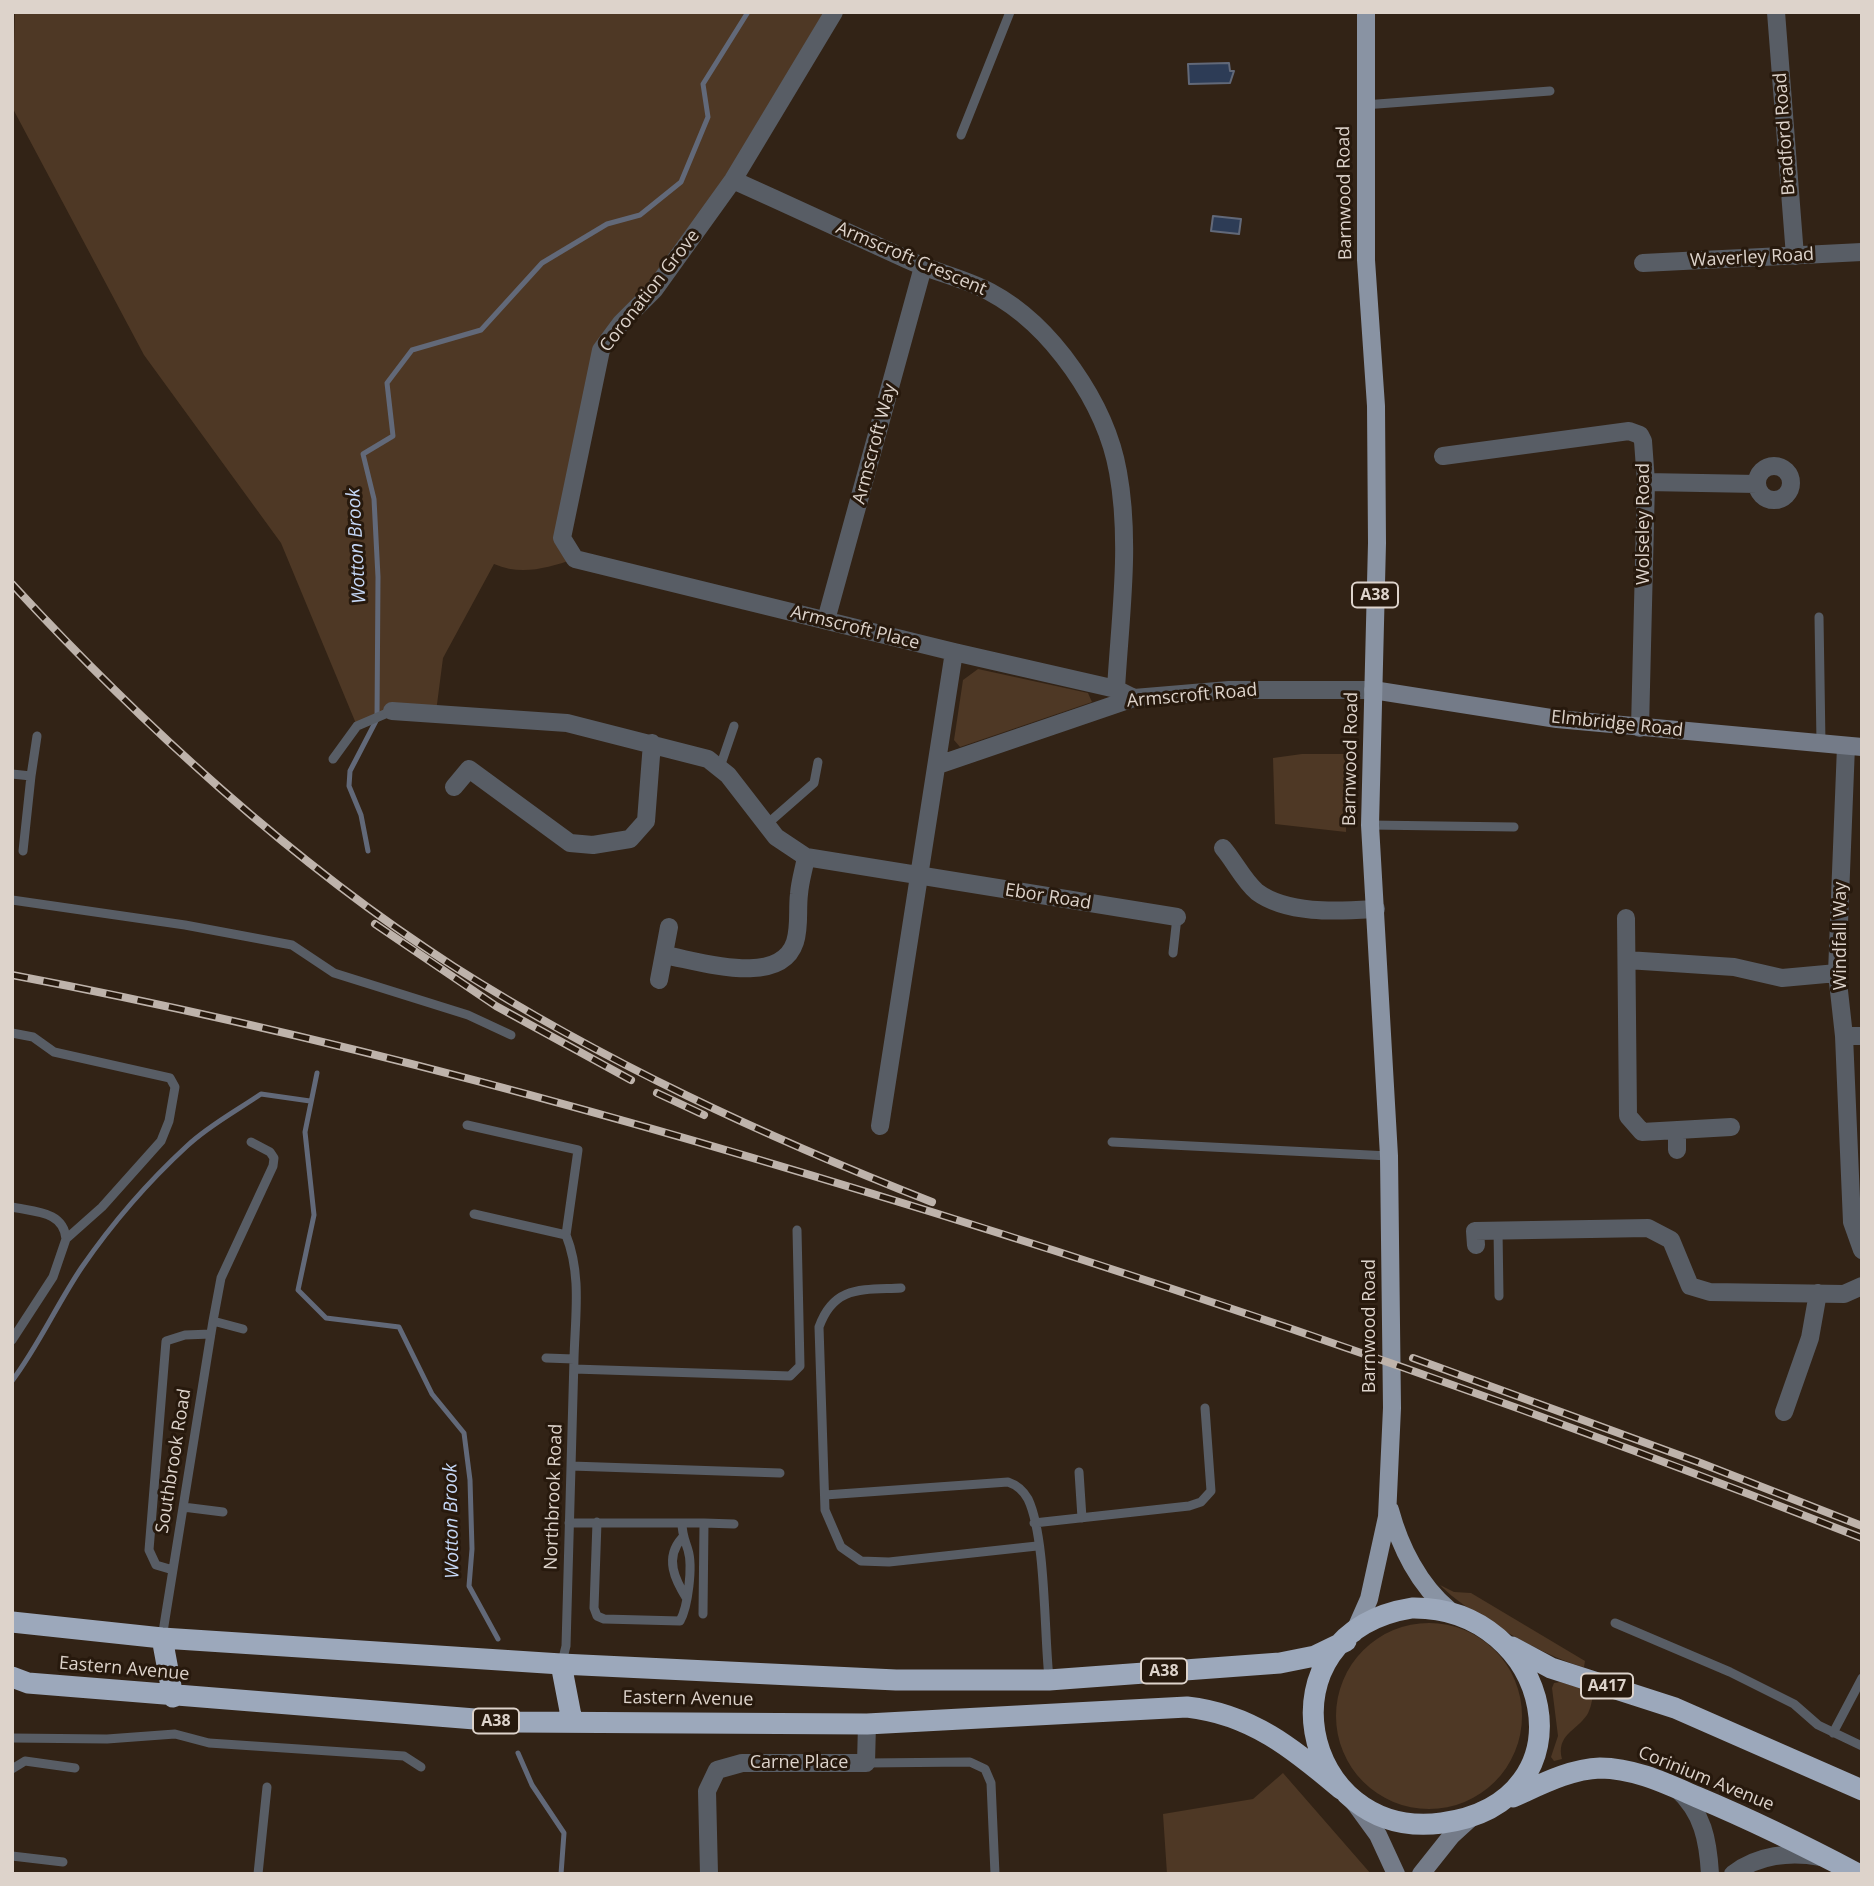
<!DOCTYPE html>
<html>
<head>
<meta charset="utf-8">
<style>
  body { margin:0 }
  #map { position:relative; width:1874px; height:1886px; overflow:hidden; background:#322316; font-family:"Open Sans",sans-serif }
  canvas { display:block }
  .frame { position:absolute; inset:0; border:14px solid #ddd3cb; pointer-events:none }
</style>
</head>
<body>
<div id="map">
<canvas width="1874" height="1886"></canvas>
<div class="frame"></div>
</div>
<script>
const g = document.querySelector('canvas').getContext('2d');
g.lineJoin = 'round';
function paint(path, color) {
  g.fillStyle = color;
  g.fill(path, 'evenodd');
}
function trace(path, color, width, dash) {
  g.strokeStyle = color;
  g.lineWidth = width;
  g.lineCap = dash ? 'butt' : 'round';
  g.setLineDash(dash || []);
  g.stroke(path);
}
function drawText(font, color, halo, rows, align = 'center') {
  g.font = font + ' "Open Sans",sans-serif';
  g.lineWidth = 6;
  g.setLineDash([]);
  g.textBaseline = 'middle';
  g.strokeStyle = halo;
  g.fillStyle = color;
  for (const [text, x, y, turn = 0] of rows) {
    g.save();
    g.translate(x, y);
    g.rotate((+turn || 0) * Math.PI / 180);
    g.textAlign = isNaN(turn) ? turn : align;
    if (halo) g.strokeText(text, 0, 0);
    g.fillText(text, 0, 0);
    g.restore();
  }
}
const green = new Path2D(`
  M15,12H834L733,180L601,350L562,538L575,559C546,568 522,576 494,564L443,658L436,712L392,711L357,726L281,543L144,355L12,107Z
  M978,669L1088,693L1092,702L960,747L954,740L963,680Z
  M1302,754H1346V832L1275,824L1273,758Z
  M1440,1585L1454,1592L1471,1593L1585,1661L1584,1667C1549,1659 1464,1611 1440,1585Z
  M1336 1716a93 93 0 1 1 186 0a93 93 0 1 1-186 0Z
  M1560,1682L1594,1692C1592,1699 1591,1709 1587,1715C1576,1731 1556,1735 1562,1759L1554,1761L1551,1757L1558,1736L1552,1688L1554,1683Z
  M1283,1773L1371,1874H1167L1163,1814L1253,1799Z`);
const water = new Path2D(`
  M1229,63L1230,71H1234L1230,83L1189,84L1188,64Z
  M1213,216L1241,219L1239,234L1211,231Z`);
const stream = new Path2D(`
  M368,851L361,815L349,786L350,771L377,719L378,577L374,499L363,454L393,436L387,383L412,350L481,330L542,263L607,224L640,215L681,182L708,117L703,84L748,12
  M317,1073L305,1132L314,1215L298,1290L326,1318L399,1327L432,1394L464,1433L470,1480L472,1549L469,1586L498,1639
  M12,1381C39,1345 57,1304 82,1267C111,1225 149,1181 187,1146C208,1126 236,1111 261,1094L310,1101
  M518,1753L532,1785L564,1833L561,1874`);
const lane = new Path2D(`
  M1364,105L1550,91
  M961,135L1010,12
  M1819,617L1821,743
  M333,759L357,726L392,711
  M720,767L734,726
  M12,774L31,776L23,851
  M31,776L37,736
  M766,825L814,783L818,762
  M1370,825L1514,827
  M12,900L185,925L292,945L334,973L468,1015L511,1035
  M1173,953L1177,917
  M12,1033L33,1037L54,1052L170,1078L175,1087L169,1121L161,1141L102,1207L66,1239L53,1277L12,1340
  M467,1125L578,1150L566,1235
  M1112,1142L1389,1156
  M12,1207C35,1212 64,1211 66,1239
  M474,1214L566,1235C582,1275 575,1317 574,1359
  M1498,1230L1499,1296
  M901,1288C862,1290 834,1285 819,1327L825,1510L841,1547L861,1561L889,1562L1037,1546
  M213,1321L221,1278L273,1166L274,1158L270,1152L251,1142
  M546,1358L574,1359L566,1646L562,1662
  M574,1369L790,1376L800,1366L797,1230
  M571,1466L780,1473
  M1079,1472L1082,1518
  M825,1495L1008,1482C1017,1485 1023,1490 1028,1499C1046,1537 1044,1633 1049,1678
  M183,1507L223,1512
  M597,1522L594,1608L597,1616L604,1619L680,1621C688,1607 693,1566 688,1550C685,1540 682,1535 682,1523
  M569,1523H704L703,1614
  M704,1523L734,1524
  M1034,1523L1189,1506L1201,1502L1211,1491L1205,1408
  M682,1538C664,1558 675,1580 687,1599
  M173,1570L156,1565L149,1550L166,1341L185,1335L211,1334
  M1615,1623L1730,1672L1794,1704L1818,1725L1862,1746
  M162,1638L213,1321L243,1329
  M1833,1733L1862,1678
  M12,1738L107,1739L175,1734L209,1743L404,1756L421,1767
  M866,1763L970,1762L985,1769L991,1783L995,1874
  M12,1769L25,1761L75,1768
  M12,1856L63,1862
  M258,1874L267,1787`);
const street = new Path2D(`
  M834,12L733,180L654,290L621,323L601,350L562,538L575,559L954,652L1116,689L1134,698
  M1776,12L1795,256
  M733,180C791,206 849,233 906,259C933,272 964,278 990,292C1052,325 1106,404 1118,472C1131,543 1120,618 1116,689
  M1643,263L1862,252
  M1443,456L1629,431L1640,435L1643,441L1646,482L1640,728
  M1757 483a17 17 0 1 1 34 0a17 17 0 1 1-34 0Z
  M1646,482L1757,484
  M826,620L923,267
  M392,711L567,723L708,759L728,775L776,837L806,857L1177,917
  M1846,746L1837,973L1844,1036L1852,1222L1862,1250
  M938,765L1134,698L1229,690H1373
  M454,787L469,769L570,843L593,845L630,839L646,821L652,743
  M1223,848C1235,862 1243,880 1257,892C1288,915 1340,911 1376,909
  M1626,918L1628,1116L1642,1132L1731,1127
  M664,955C700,961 780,988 795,942C800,926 797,910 799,894C800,881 804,869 806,857
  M1627,960L1734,967L1782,978L1837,973
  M659,980L669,927
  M1844,1036H1862
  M880,1126L954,652
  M1677,1130V1150
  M1476,1245L1475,1231L1648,1228L1671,1240L1690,1286L1710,1292L1844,1294L1862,1286
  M1784,1412L1810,1338L1818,1293
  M1677,1789C1703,1813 1708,1840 1710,1874
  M709,1874L707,1791L717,1770L742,1763H866L867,1724
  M1733,1874C1757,1855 1791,1851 1820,1857`);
const secondary = new Path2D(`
  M1373,690L1557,719L1862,747
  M1354,1802L1378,1835L1396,1874
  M1421,1874L1452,1835L1475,1814`);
const primary = new Path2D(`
  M1390,1510C1400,1547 1419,1585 1449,1610
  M1354,1633L1369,1599L1387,1517L1392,1408L1389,1156L1370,825L1377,543L1376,406L1366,260V12`);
const highway = new Path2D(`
  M1412,1608C1552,1606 1597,1802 1442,1823C1299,1842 1256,1633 1412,1608Z
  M12,1622L162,1638L561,1664L896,1680H1049L1280,1663L1315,1656L1346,1641
  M162,1638L173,1697
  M1512,1647L1551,1668L1675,1708L1862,1790
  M561,1664L572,1721
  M12,1677L28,1683L512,1722L867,1724L1187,1707C1251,1714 1294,1749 1341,1789
  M1513,1797C1540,1785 1570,1769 1600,1768C1634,1768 1667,1784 1697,1797C1752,1820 1805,1846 1858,1874`);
const rail = new Path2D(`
  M12,584C140,723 294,864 453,966C604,1062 766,1137 932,1202
  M375,924L496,1006L631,1080
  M12,975C325,1034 631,1119 935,1213C1248,1310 1557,1418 1862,1538
  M657,1093L704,1115
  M1413,1358L1698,1462L1862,1526`);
const shields = [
  [1375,595,46],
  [1164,1671,46],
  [1607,1686,52],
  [496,1721,46]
];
const shieldNames = [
  ["A38",1375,595],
  ["A38",1164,1671],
  ["A417",1607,1686],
  ["A38",496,1721]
];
const streetNames = [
  ["Bradford Road",1785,134,-94],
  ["Barnwood Road",1345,193,-91],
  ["Waverley Road",1752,258,-3],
  ["Armscroft Crescent",911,259,23],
  ["Coronation Grove",650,291,-52],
  ["Armscroft Way",875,444,-75],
  ["Wolseley Road",1644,524,-90],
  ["Armscroft Place",855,628,14],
  ["Armscroft Road",1192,696,-5],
  ["Elmbridge Road",1617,724,6],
  ["Barnwood Road",1351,759,-89],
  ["Ebor Road",1048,897,9],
  ["Windfall Way",1841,936,-90],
  ["Barnwood Road",1370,1326,-90],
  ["Southbrook Road",174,1461,-81],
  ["Northbrook Road",554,1497,-88],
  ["Eastern Avenue",124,1669,5],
  ["Eastern Avenue",688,1699,1],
  ["Carne Place",799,1763],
  ["Corinium Avenue",1706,1779,22]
];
const waterNames = [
  ["Wotton Brook",357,546,-93],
  ["Wotton Brook",452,1521,-91]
];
paint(green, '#4e3825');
paint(water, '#2d3c56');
trace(water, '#626979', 2);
trace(stream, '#626979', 5);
trace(lane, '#585d65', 9);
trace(street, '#585d65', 18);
trace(secondary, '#747b88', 18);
trace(primary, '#8993a3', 18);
trace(highway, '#9ca8bb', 21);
trace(rail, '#beb3ab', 8);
trace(rail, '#27190d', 5, [16]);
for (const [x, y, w] of shields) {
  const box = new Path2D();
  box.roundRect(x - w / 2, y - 12.5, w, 25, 5);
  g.fillStyle = '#27190d';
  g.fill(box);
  trace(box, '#ddd3cb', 2);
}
drawText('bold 16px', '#ddd3cb', null, shieldNames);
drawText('18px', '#ddd3cb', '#27190d', streetNames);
drawText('italic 19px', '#c5d7f6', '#27190d', waterNames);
</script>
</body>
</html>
